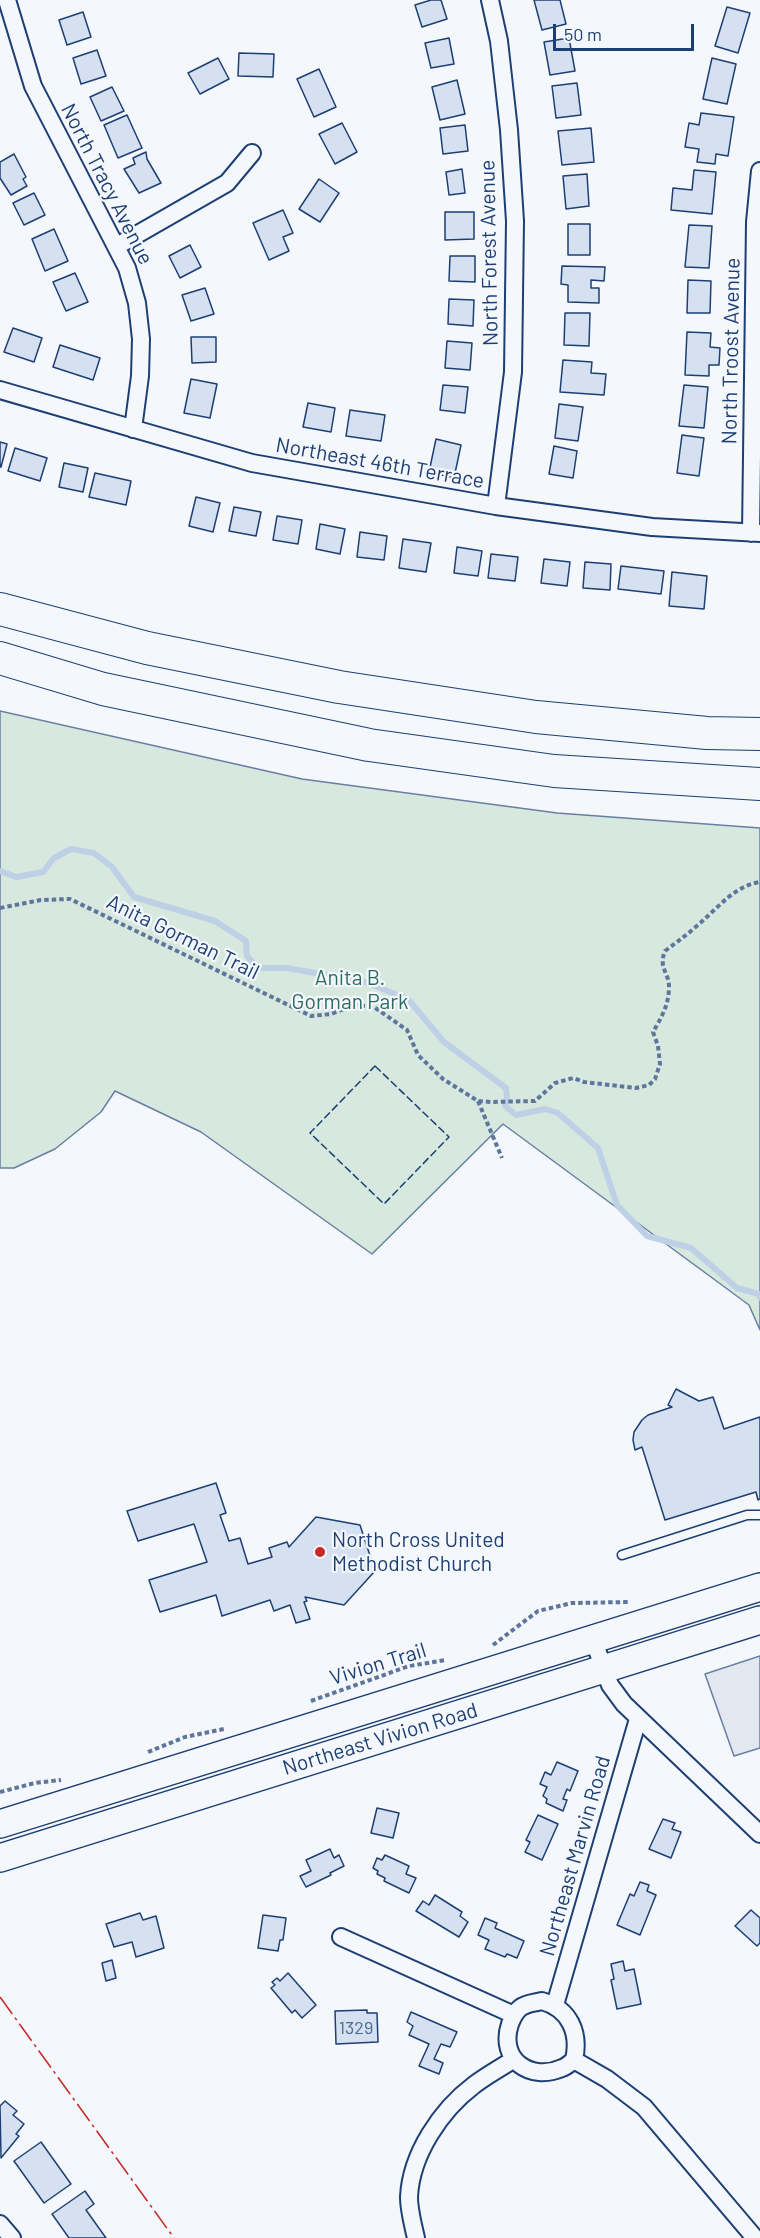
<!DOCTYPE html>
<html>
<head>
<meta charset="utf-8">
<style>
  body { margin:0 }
  #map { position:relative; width:760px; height:2238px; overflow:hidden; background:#f4f7fb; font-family:Barlow,sans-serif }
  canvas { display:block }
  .scale { position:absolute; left:553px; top:24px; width:141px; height:27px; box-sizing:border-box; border:3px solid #1d3f73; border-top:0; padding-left:8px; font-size:18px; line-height:21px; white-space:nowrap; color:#1d3f73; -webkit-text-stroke:4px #f4f7fb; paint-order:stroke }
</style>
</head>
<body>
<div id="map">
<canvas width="760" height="2238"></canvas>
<div class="scale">50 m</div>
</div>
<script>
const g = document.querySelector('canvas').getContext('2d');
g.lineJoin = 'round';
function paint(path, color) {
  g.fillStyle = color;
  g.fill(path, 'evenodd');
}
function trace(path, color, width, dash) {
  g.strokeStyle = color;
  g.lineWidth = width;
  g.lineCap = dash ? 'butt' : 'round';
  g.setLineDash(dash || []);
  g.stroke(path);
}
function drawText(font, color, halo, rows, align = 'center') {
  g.font = font + ' Barlow,sans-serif';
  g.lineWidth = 4.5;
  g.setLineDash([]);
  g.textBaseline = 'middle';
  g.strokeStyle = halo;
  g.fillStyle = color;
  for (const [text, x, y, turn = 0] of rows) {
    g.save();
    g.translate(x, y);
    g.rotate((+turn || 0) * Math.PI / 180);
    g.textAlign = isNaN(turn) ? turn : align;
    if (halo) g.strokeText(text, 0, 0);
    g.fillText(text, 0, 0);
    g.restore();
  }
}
const green = new Path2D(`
  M0,711L302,779L557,813L760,828V1330L749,1305L503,1124L372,1254L201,1132L115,1091L101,1112L55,1149L14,1168H0Z`);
const parking = new Path2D(`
  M760,1656V1748L734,1756L705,1674Z`);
const stream = new Path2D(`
  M0,871L16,877L43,872L54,858L71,849L94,853L112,867L134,897L215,921L246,941L247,956L258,968H287L365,982L408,999L444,1042L506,1088L507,1097L505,1106L516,1115L545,1109L558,1113L598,1148L617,1205L647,1236L691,1248L737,1288L759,1294L760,1298`);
const building = new Path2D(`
  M431,0H441L447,19L422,27L415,5Z
  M534,0H560L566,24L542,30Z
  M727,7L750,13L738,53L715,46Z
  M83,12L91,37L67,45L59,20Z
  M449,38L454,64L431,68L425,43Z
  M569,38L575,71L550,75L544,42Z
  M97,50L106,76L81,84L73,58Z
  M239,53L274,54L273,77L238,76Z
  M218,58L229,79L200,94L188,73Z
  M712,58L736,64L727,104L703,99Z
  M319,69L336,107L314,117L297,79Z
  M457,80L465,114L440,120L432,87Z
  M577,83L581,115L556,118L552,86Z
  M112,87L124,111L101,121L90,97Z
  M701,113L734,117L728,156L716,154L715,164L697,162L699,149L685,147L689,123L699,125Z
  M127,115L142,148L118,158L104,125Z
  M342,123L357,152L335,164L319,134Z
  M465,125L468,151L443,154L440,128Z
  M591,128L594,162L562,165L558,131Z
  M146,152L147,159L161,183L139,193L124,169L135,164L133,158Z
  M14,154L26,177L23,179L27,186L11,195L0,178V162Z
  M462,169L465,193L449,195L446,172Z
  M694,170L716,172L712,214L671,210L673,188L692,190Z
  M587,174L589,206L566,209L563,176Z
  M319,179L339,193L320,222L299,209Z
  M34,193L45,215L24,225L13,203Z
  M283,210L293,233L283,237L289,251L269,260L253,223Z
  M445,212H474V239L445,240Z
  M568,224H590V255H568Z
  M689,225L712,226L709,268L685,267Z
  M54,229L68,261L45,271L32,239Z
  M190,245L201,267L180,278L169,256Z
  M450,256H475V282L449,281Z
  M562,266L605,267L604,281L591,280V288H599V303L568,302V285L561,284Z
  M75,273L88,302L66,311L53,282Z
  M688,280L711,281L710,313H687Z
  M205,288L214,314L191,321L182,295Z
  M449,299L474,300L473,326L448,324Z
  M565,313H590L589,346L564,345Z
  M13,328L42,338L34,362L4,352Z
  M687,332L711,333L710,347L720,348L719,365H709V376L685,375Z
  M191,337H216V362L192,363Z
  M447,341L472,343L470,370L445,368Z
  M60,345L100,358L93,380L53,367Z
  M563,360L592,362L591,373L606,374L604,395L560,392Z
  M191,379L217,384L210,418L184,413Z
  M443,385L468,387L465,413L440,410Z
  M684,385L708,387L704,428L679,426Z
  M308,403L335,408L331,432L303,427Z
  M559,404L583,407L578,441L555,438Z
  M350,410L385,415L381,441L346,436Z
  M682,435L704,438L699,476L677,473Z
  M436,439L461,445L454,478L429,472Z
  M0,442L7,444L1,467H0Z
  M554,446L577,451L573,478L549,474Z
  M15,448L47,458L40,481L8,471Z
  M64,463L88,468L83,492L59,487Z
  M95,473L131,481L126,505L89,497Z
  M196,497L220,503L213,532L189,526Z
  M234,507L261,512L256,536L229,531Z
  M277,516L302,520L298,544L273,540Z
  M320,524L345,529L340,554L316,549Z
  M360,532L387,536L384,560L357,557Z
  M403,539L431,543L426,572L399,568Z
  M457,547L482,551L478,576L454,573Z
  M491,554L518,557L515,581L488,578Z
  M544,559L570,562L567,586L541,583Z
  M585,562L611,564L610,590L583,588Z
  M621,566L664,571L661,594L618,589Z
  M672,572L707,576L704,609L669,606Z
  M676,1389L699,1401L713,1397L724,1429L760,1417V1499L758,1500L756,1492L665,1520L642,1447L635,1450L633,1440L634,1432L642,1420L648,1415L672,1407L668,1405Z
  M216,1483L226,1513L220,1515L229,1541L240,1538L248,1564L272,1557L269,1548L287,1542L289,1547L316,1517L360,1525L375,1571L344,1605L305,1597L307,1601L304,1602L310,1619L296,1623L290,1605L274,1611L270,1600L222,1616L216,1595L160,1612L149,1580L207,1562L194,1524L138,1541L127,1511Z
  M557,1762L578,1771L570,1791L567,1789L563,1799L567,1800L563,1811L546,1803L547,1799L543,1796L547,1787L540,1784L545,1772L551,1775Z
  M377,1808L399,1813L393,1838L371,1833Z
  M538,1815L558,1824L542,1860L525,1852L530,1842L526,1840Z
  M663,1819L675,1823L672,1829L681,1832L671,1858L649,1849Z
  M330,1849L334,1858L339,1855L344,1866L330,1873L331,1875L306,1887L300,1876L311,1871L306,1860Z
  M385,1855L409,1866L406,1874L416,1878L409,1893L384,1881L385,1878L377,1874L378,1871L373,1868L377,1858L382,1860Z
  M640,1882L649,1885L647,1891L656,1895L640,1935L617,1925L630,1894L634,1896Z
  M435,1895L462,1912L460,1916L468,1922L459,1937L416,1911L423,1901L429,1905Z
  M751,1910L760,1918V1943L757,1946L735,1926Z
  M140,1913L143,1920L156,1916L164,1948L136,1957L132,1942L114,1947L106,1924Z
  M263,1915L286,1918L283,1940H280L278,1951L258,1948Z
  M485,1918L497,1923L495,1928L524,1941L517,1958L507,1954L505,1957L485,1949L489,1940L478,1935Z
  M112,1960L116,1978L106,1981L102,1963Z
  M623,1961L625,1971L634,1969L641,2004L617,2009L611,1980L614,1979L611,1964Z
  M288,1973L316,2005L302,2018L295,2010L292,2013L271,1988L275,1985L272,1982L277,1978L280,1981Z
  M367,2010V2013H377L378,2042L336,2044L335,2011Z
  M411,2012L457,2032L450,2047L441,2044L434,2059L443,2063L439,2074L419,2066L429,2044L409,2035L413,2026L407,2022Z
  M5,2101L17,2111L13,2115L24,2124L16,2134L19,2136L1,2158L0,2106Z
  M41,2142L71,2184L44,2203L14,2161Z
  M85,2191L94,2204L86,2210L106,2238H69L52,2214Z`);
const path = new Path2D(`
  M0,908L41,900L70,899L311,1016L331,1014L354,1005L374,1007L407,1030L418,1055L443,1079L478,1101L491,1102L535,1101L555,1083L573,1078L584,1082L636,1088L649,1085L655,1079L660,1064L658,1046L653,1032C661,1018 669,1005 669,987C669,972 658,968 665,951C677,942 688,934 699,924C718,908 734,886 760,882
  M478,1101L502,1158
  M493,1645L538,1611L572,1603L629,1602
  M311,1701L409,1666L446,1660
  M148,1752L185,1737L224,1729
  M0,1792L35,1783L61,1780`);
const lane = new Path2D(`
  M622,1555L747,1515H760`);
const street = new Path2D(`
  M7,0L33,86L127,268L137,303L141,339L140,376L133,429
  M490,0L499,41L509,130L515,221L513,372L496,506
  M117,246L227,183L252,153
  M0,390L252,463L496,506L652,527L760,533
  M751,533L755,222L760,171
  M593,1639L610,1685L624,1704L760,1834
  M341,1937L514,2015
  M542,2001C570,2009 580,2033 574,2060C570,2063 566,2067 562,2068C531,2082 498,2060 510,2024C512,2019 515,2012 520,2008C526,2003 534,2003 542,2001Z
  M555,2005L638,1719
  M574,2060L607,2079L644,2107L755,2238
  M0,2224L12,2238
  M416,2238C413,2225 409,2210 409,2197C411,2154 441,2110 474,2085C486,2076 500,2068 513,2060`);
const primary = new Path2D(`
  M0,1824L760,1587
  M0,1858L760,1620`);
const highway = new Path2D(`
  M0,609L147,648L339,687L536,717L707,733L760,734
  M0,658L103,689L369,745L554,771L760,784`);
const fence = new Path2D(`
  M375,1066L449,1137L384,1204L310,1133Z`);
const power = new Path2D(`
  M0,1997L174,2238`);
const markers = [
  [320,1552,6,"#c62828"]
];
const numberNames = [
  ["1329",356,2028]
];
const streetNames = [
  ["North Tracy Avenue",107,184,63],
  ["North Forest Avenue",489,253,-91],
  ["North Troost Avenue",731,351,-89],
  ["Northeast 46th Terrace",380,463,10],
  ["Anita Gorman Trail",183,937,26],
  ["Vivion Trail",378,1664,-17],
  ["Northeast Vivion Road",380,1739,-17],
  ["Northeast Marvin Road",575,1856,-74]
];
const parkNames = [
  ["Anita B.",350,978],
  ["Gorman Park",350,1002]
];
const poiNames = [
  ["North Cross United",332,1540],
  ["Methodist Church",332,1564]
];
paint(green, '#d7e8df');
trace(green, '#687fa3', 1.5);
paint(parking, '#e3e8f0');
trace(parking, '#687fa3', 1.5);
trace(stream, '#bed0e5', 6);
paint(building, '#d5e0f0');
trace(building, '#1d3f73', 1.5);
trace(lane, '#1d3f73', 11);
trace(street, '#1d3f73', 20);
trace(primary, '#1d3f73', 30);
trace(highway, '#1d3f73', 34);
trace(path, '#5e769c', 4, [4.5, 3]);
trace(lane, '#f4f7fb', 8);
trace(street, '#f4f7fb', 16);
trace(primary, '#f4f7fb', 27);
trace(highway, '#f4f7fb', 32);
trace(fence, '#1d3f73', 1.5, [8, 3]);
trace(power, '#c62828', 1.5, [21, 4.5, 3, 4.5]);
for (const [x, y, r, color] of markers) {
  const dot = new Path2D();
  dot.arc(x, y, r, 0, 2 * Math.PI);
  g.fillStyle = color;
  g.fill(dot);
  trace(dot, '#f4f7fb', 2);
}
drawText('18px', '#4b6792', null, numberNames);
drawText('21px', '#1d3f73', '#f4f7fb', streetNames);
drawText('21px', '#2c6c60', '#f4f7fb', parkNames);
drawText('21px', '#1d3f73', '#f4f7fb', poiNames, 'left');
</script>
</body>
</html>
